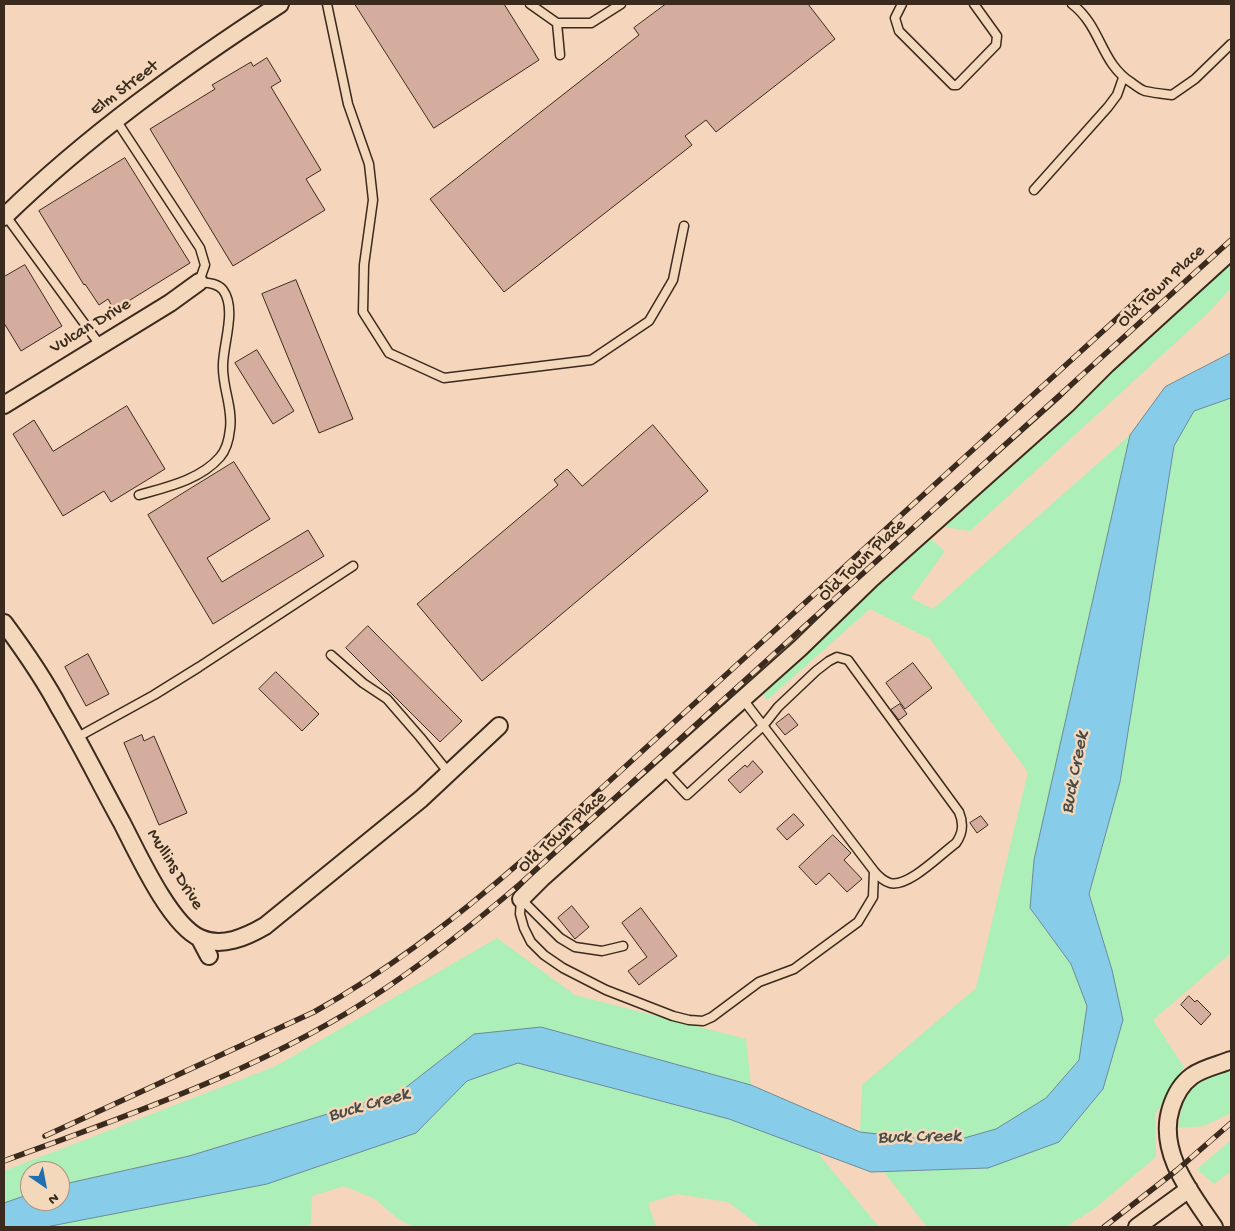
<!DOCTYPE html>
<html>
<head>
<meta charset="utf-8">
<style>
  body { margin:0 }
  #map { position:relative; width:1235px; height:1231px; overflow:hidden; background:#f5d5bb; font-family:"Gochi Hand",sans-serif }
  canvas { display:block }
  .frame { position:absolute; inset:0; border:5px solid #3b2a1e; pointer-events:none }
  .north { position:absolute; left:20px; top:1161px; width:50px; height:50px; box-sizing:border-box; background:#f4d8bb; border:1px solid #aa927c; border-radius:50%; rotate:147deg; font-size:14px; font-weight:700; line-height:20px; text-align:center; color:#3b2a1e }
  .north::after { content:''; display:block; margin:auto; width:18px; height:22px; background:#1f6fb2; clip-path:polygon(50% 0,100% 100%,50% 72%,0 100%) }
</style>
</head>
<body>
<div id="map">
<canvas width="1235" height="1231"></canvas>
<div class="frame"></div>
<div class="north">N</div>
</div>
<script>
const g = document.querySelector('canvas').getContext('2d');
g.lineJoin = 'round';
function paint(path, color) {
  g.fillStyle = color;
  g.fill(path, 'evenodd');
}
function trace(path, color, width, dash) {
  g.strokeStyle = color;
  g.lineWidth = width;
  g.lineCap = dash ? 'butt' : 'round';
  g.setLineDash(dash || []);
  g.stroke(path);
}
function drawText(font, color, halo, rows, align = 'center') {
  g.font = font + ' "Gochi Hand",sans-serif';
  g.lineWidth = 5;
  g.setLineDash([]);
  g.textBaseline = 'middle';
  g.strokeStyle = halo;
  g.fillStyle = color;
  for (const [text, x, y, turn = 0] of rows) {
    g.save();
    g.translate(x, y);
    g.rotate((+turn || 0) * Math.PI / 180);
    g.textAlign = isNaN(turn) ? turn : align;
    if (halo) g.strokeText(text, 0, 0);
    g.fillText(text, 0, 0);
    g.restore();
  }
}
const green = new Path2D(`
  M1231,260V288L1208,313L970,531L945,527Z
  M1231,398V953L1153,1020L1184,1067L1155,1115L1156,1157L1094,1209L1065,1227H927L884,1172L988,1168L1059,1142L1103,1089L1112,970L1089,894L1120,782L1174,446L1194,411Z
  M1130,435L1034,860L1030,909L1071,964L1087,1006L1079,1060L1046,1098L996,1129L950,1142L860,1132L862,1085L976,988L1028,772L930,639L870,609L767,700L762,692L927,536L945,551L911,598L933,609Z
  M497,938L575,995L746,1039L751,1085L541,1027L474,1034L400,1092L188,1156L60,1185V1171H30V1194L4,1203V1171L276,1066Z
  M518,1063L729,1119L816,1151L879,1227H761L728,1202L677,1194L648,1203L656,1227H414L398,1219L375,1199L344,1186L312,1196L311,1224L302,1227H46L267,1184L416,1133L467,1081Z
  M1231,1065V1113L1204,1126L1178,1128L1183,1099L1198,1080Z
  M1231,1140V1171L1214,1184L1197,1169Z`);
const water = new Path2D(`
  M1231,353V398L1194,411L1174,446L1120,782L1089,894L1112,970L1123,1020L1103,1089L1059,1142L988,1168L871,1172L729,1119L518,1063L467,1081L416,1133L267,1184L46,1227H4V1203L30,1194V1201H60V1185L189,1156L400,1092L474,1034L541,1027L751,1085L860,1132L950,1142L996,1129L1046,1098L1079,1060L1087,1006L1071,964L1030,908L1034,860L1130,435L1165,387Z`);
const building = new Path2D(`
  M355,4H504L539,60L434,128Z
  M666,4H808L835,39L716,132L706,120L685,136L692,145L504,292L430,199L639,35L634,28Z
  M267,58L281,81L271,87L321,170L306,179L325,210L233,266L150,129L215,89L212,85L251,62L253,66Z
  M125,158L190,263L114,310L108,299L99,305L85,284L84,285L39,211Z
  M25,265L62,326L21,351L4,323V277Z
  M296,280L353,419L319,433L262,294Z
  M257,350L294,411L273,424L235,363Z
  M127,406L165,469L111,502L104,491L63,516L13,434L34,420L53,451Z
  M653,425L708,491L482,681L417,604L558,485L554,480L567,469L582,486Z
  M234,462L270,519L207,558L222,582L308,530L324,556L213,624L148,515Z
  M368,626L462,721L440,742L346,648Z
  M88,654L109,694L86,706L65,667Z
  M913,663L932,688L905,709L886,683Z
  M276,672L319,714L302,731L259,689Z
  M900,704L907,714L899,720L891,710Z
  M789,714L798,725L785,735L776,724Z
  M142,735L144,741L154,736L187,813L159,825L124,743Z
  M753,761L763,772L740,793L728,780L745,765L747,767Z
  M794,814L804,825L787,840L777,829Z
  M981,816L988,825L977,833L970,823Z
  M833,835L851,853L844,860L862,879L847,892L829,873L816,885L799,867Z
  M572,906L589,927L575,939L558,918Z
  M641,908L677,956L639,985L628,971L647,957L622,923Z
  M1189,996L1195,1002L1197,1000L1211,1014L1201,1025L1181,1005Z`);
const service = new Path2D(`
  M327,4L348,104L369,164L373,200L364,265L363,312L389,353L444,378L591,360L649,321L673,280L684,226
  M530,4L557,23H591L621,4
  M902,4L895,18L899,31L953,85H957L996,45L997,36L974,4
  M1072,4C1102,27 1100,63 1132,83C1136,86 1141,90 1145,91C1154,93 1164,94 1172,95L1195,79L1231,44
  M557,23L560,55
  M116,120L200,248L205,265L199,282C208,283 217,283 223,290C237,309 223,344 223,365C222,387 233,407 230,429C229,439 227,449 220,457C200,480 167,487 139,495
  M1034,190L1108,107L1117,95L1123,78
  M6,216L100,345
  M331,655L363,683L387,699L420,737L448,772
  M76,738L154,695L199,667L353,566
  M663,769L687,795L763,726L778,707L816,671L829,661L837,657L848,660L959,812C964,824 963,833 956,843C941,854 908,888 890,883C883,881 879,877 874,871
  M521,899L520,914L524,928L531,942L544,955L563,968L606,990L673,1016L689,1020L703,1021L712,1017L759,982L794,969L858,922L873,897L874,871L742,698
  M521,899L560,938L575,947L602,951L623,946`);
const minor = new Path2D(`
  M4,217C87,136 183,67 280,4
  M4,405L170,303L199,282
  M4,623C24,650 44,679 60,709C82,746 101,785 122,823C137,852 170,925 200,938C222,948 246,937 265,926L421,799L499,726
  M521,899L542,878L800,648L871,579L1067,404L1107,364L1231,251
  M200,939L209,956
  M1137,1227L1189,1189
  M1214,1227C1191,1193 1157,1152 1171,1108C1175,1095 1181,1084 1192,1076C1203,1068 1219,1065 1231,1060`);
const rail = new Path2D(`
  M45,1136L314,1012C391,969 459,916 525,858L1147,291
  M4,1161C134,1113 270,1067 386,988C433,956 477,921 520,884L1231,240
  M1104,1227L1177,1170L1231,1123`);
const streetNames = [
  ["Elm Street",125,89,-37],
  ["Old Town Place",1162,287,-43],
  ["Vulcan Drive",91,327,-31],
  ["Old Town Place",863,561,-43],
  ["Old Town Place",563,833,-42],
  ["Mullins Drive",174,870,58]
];
const waterNames = [
  ["Buck Creek",1076,773,-79],
  ["Buck Creek",369,1106,-16],
  ["Buck Creek",919,1138,-1]
];
paint(green, '#adefb8');
paint(water, '#87cce9');
trace(water, '#698b98', 1);
paint(building, '#d5ad9e');
trace(building, '#3b2a1e', 1);
trace(service, '#3b2a1e', 11);
trace(minor, '#3b2a1e', 20);
trace(service, '#f4d8bb', 8);
trace(minor, '#f4d8bb', 16);
trace(rail, '#3b2a1e', 5.5);
trace(rail, '#f4d8bb', 4, [11]);
drawText('18px', '#3b2a1e', '#f4d8bb', streetNames);
drawText('italic 19px', '#4a4a47', '#f4d8bb', waterNames);
</script>
</body>
</html>
